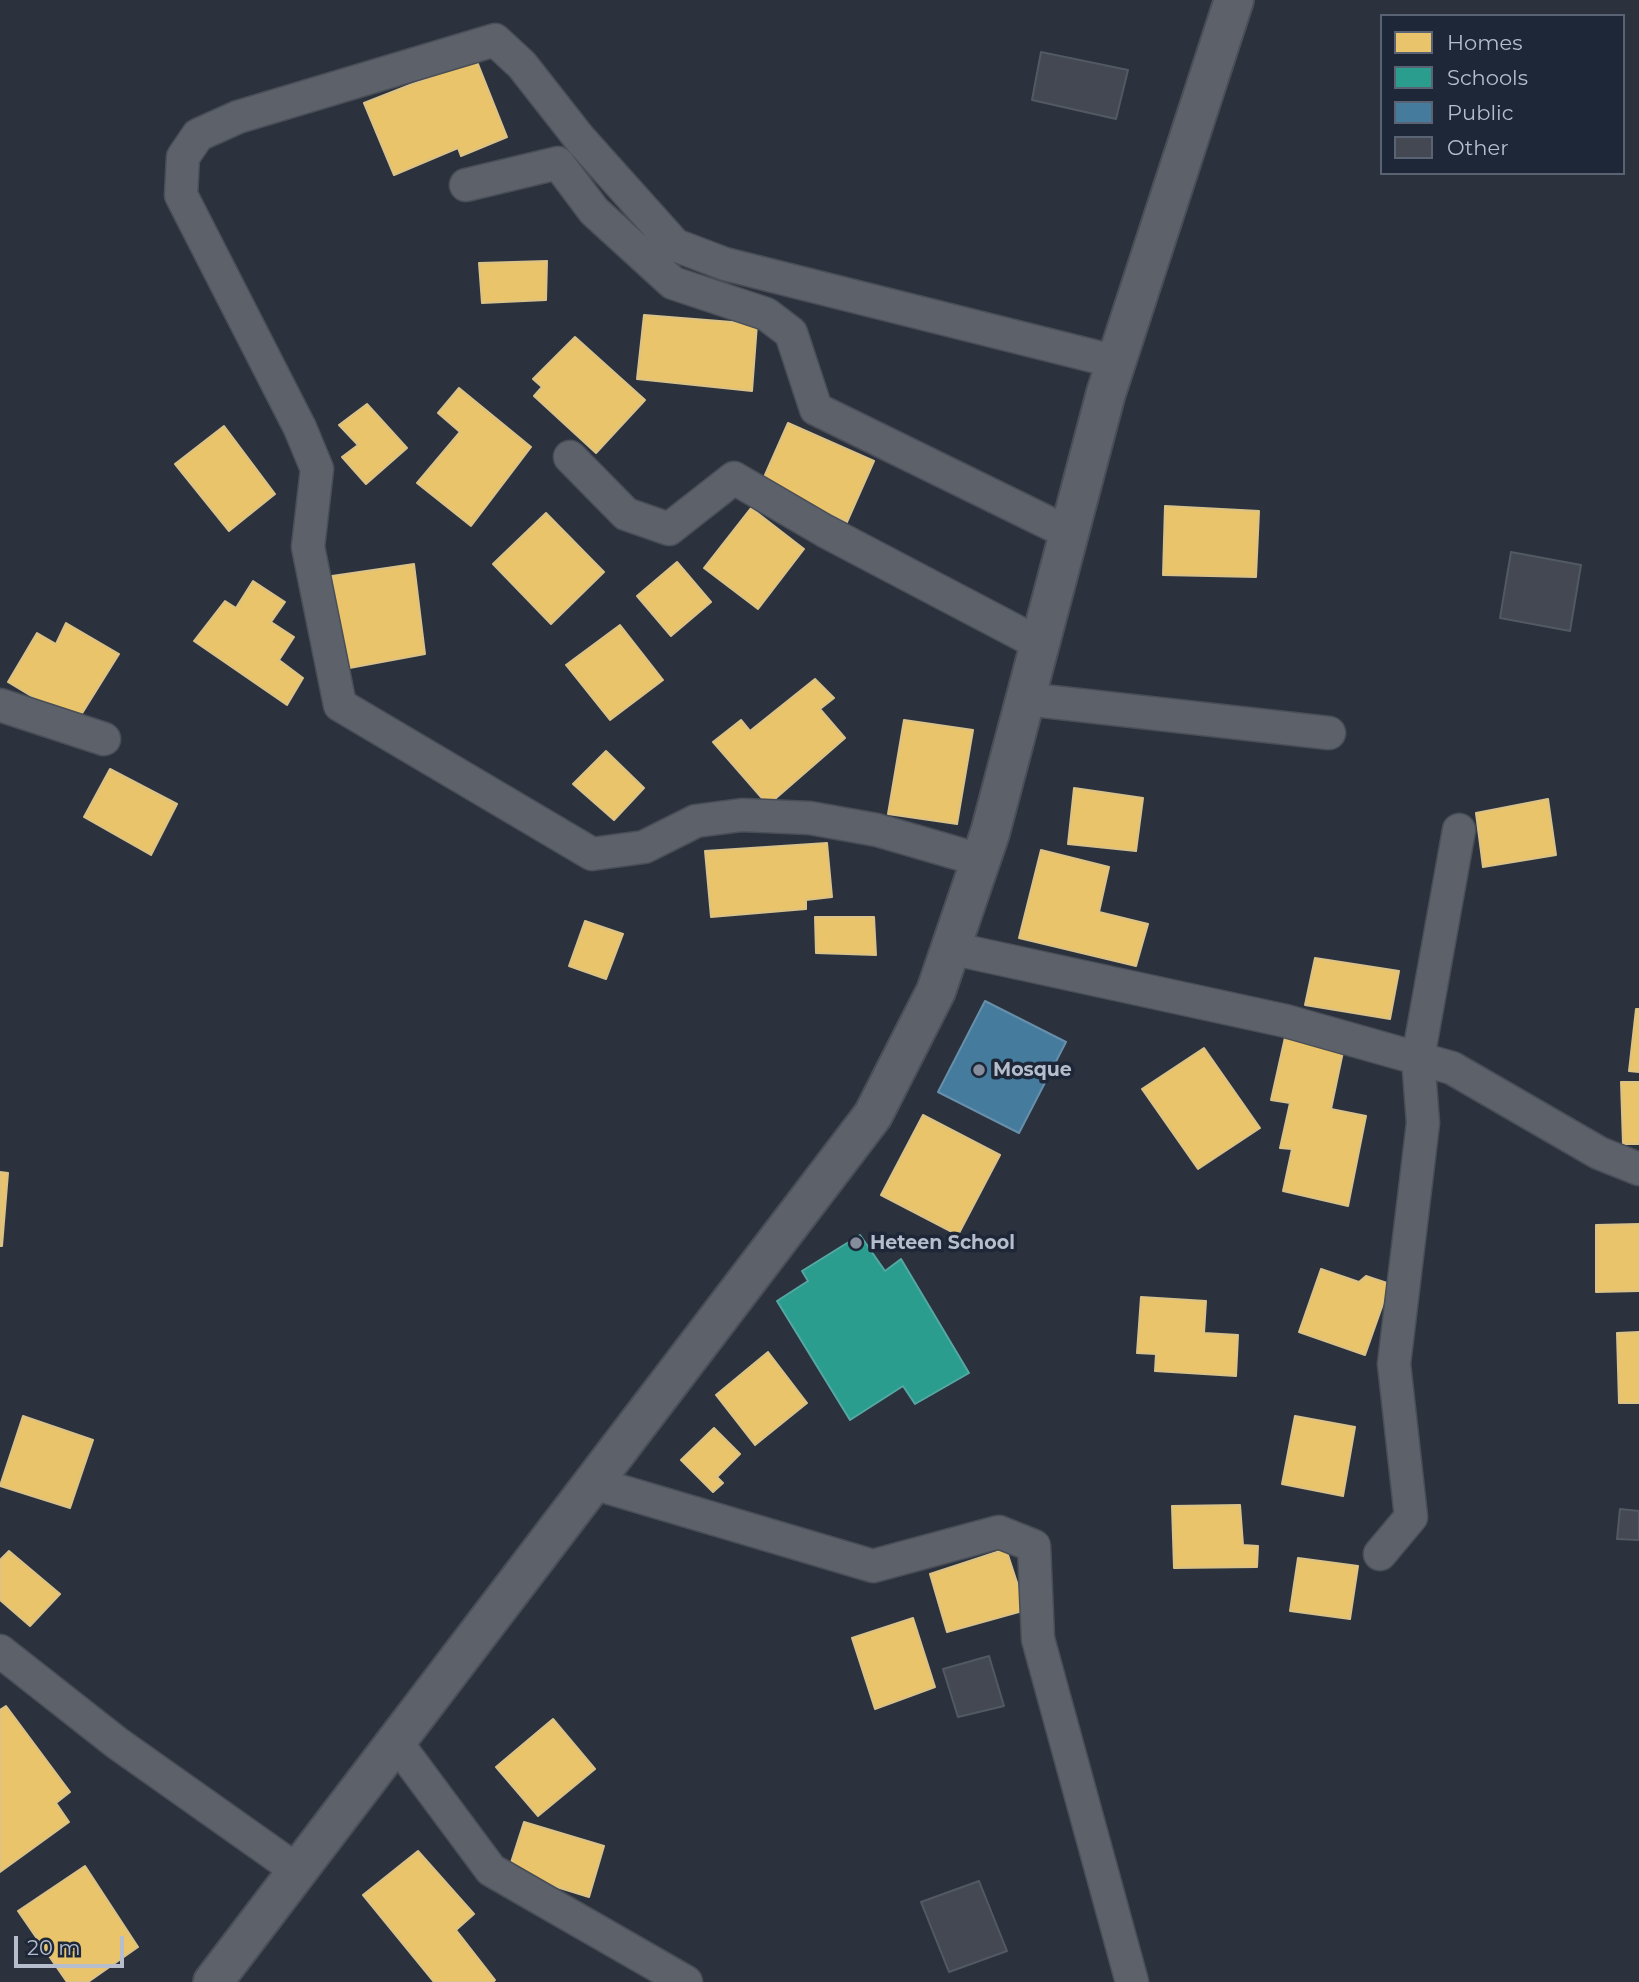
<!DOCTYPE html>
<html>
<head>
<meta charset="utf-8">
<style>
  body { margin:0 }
  #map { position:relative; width:1639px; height:1982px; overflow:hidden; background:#2b323d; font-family:Montserrat,sans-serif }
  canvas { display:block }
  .legend { position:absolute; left:1380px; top:14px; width:245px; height:161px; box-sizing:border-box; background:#1d2738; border:2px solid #5a6374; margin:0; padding:9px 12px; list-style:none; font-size:21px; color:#b6bdcd }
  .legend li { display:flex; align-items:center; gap:14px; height:35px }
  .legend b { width:35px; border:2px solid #5a6374 }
  .scale { position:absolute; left:14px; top:1936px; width:110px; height:32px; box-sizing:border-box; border:4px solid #b6bdcd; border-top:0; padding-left:9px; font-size:21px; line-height:24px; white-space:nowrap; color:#b6bdcd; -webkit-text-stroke:5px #1d2738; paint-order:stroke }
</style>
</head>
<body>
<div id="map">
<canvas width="1639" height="1982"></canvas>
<ul class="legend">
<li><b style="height:19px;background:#e9c46a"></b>Homes</li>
<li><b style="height:19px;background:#2a9d8f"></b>Schools</li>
<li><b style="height:19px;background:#457b9d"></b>Public</li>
<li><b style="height:19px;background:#434852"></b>Other</li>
</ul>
<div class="scale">20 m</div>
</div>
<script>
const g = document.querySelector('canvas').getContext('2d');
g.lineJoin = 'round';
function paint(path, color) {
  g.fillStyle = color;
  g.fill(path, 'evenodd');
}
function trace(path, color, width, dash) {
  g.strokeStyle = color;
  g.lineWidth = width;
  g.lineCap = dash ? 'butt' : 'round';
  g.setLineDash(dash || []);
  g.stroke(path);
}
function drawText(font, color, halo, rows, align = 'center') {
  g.font = font + ' Montserrat,sans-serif';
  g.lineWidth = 7;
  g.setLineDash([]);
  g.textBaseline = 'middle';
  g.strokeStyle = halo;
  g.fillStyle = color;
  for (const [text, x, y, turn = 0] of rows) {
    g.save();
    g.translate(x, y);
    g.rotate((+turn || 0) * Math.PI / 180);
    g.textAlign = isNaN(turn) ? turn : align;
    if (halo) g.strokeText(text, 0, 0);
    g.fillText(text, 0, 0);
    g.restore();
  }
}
const homes = new Path2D(`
  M476,59L507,137L461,156L458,148L394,175L364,103Z
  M547,261L546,300L482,303L479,263Z
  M644,315L757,324L752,391L637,379Z
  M575,337L645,400L596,453L534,396L542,387L533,379Z
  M459,388L531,447L471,526L417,483L460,432L438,413Z
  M367,404L407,448L366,484L342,457L358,445L339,425Z
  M788,423L874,461L847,522L761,484Z
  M224,426L275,494L229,531L175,464Z
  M1165,506L1259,511L1256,577L1163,575Z
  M751,508L804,549L758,609L704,568Z
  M546,513L604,572L551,624L493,564Z
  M677,562L711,602L671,636L637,596Z
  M414,564L425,654L344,669L332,576Z
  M253,581L285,602L271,622L294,637L279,660L303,678L287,705L194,641L225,601L236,608Z
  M66,623L119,654L76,723L8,682L37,633L56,644Z
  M620,625L663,680L610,720L566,665Z
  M815,679L834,698L820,709L845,738L768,805L713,742L741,720L750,731Z
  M904,720L973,730L957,824L888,814Z
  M606,751L644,788L614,820L573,784Z
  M110,769L177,804L151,855L84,817Z
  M1074,788L1143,798L1136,851L1068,844Z
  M1548,799L1556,855L1483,867L1476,813Z
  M827,843L832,897L806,900V909L711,917L705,851Z
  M1041,850L1109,867L1099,912L1148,924L1136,966L1019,938Z
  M815,917H874L876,955L816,953Z
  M585,921L623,934L606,979L569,966Z
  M1315,958L1399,971L1390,1019L1305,1005Z
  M1636,1009H1639V1072L1629,1071Z
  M1286,1033L1344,1047L1331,1109L1366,1116L1348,1206L1283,1191L1292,1149L1280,1148L1290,1103L1271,1100Z
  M1204,1048L1260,1128L1198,1169L1142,1089Z
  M1621,1082H1639V1144H1623Z
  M923,1115L1000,1155L958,1235L881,1195Z
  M0,1172L8,1173L2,1246H0Z
  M1639,1224V1291L1596,1292V1225Z
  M1321,1269L1359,1282L1366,1276L1390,1284L1365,1355L1299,1332Z
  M1141,1297L1206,1301L1204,1333L1238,1335L1236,1376L1155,1371L1156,1354L1137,1353Z
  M1639,1332V1403H1619L1617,1333Z
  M768,1352L807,1403L755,1445L716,1395Z
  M23,1416L93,1440L70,1508L0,1486Z
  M1295,1416L1355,1427L1343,1496L1282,1484Z
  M714,1428L740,1454L717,1477L723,1483L713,1492L681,1460Z
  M1240,1505L1243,1545L1258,1546L1257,1567L1174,1568L1172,1506Z
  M1006,1549L1026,1610L947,1632L930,1574Z
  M9,1551L60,1594L30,1626L0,1600V1560Z
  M1298,1558L1358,1566L1350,1619L1290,1611Z
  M913,1618L935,1687L875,1709L852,1638Z
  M6,1706L70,1792L56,1803L69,1822L0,1872V1710Z
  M553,1719L595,1769L538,1816L496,1767Z
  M524,1822L604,1846L589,1897L508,1872Z
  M418,1851L474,1914L456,1930L495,1980L493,1982H434L363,1895Z
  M85,1866L138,1947L88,1982H67L18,1911Z`);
const schools = new Path2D(`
  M860,1235L885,1271L901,1259L969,1373L915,1404L903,1386L850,1420L777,1301L808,1281L802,1271Z`);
const public = new Path2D(`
  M985,1001L1066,1042L1019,1133L938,1092Z`);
const building = new Path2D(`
  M1041,52L1128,70L1116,119L1032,100Z
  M1511,552L1581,565L1570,631L1500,618Z
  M1620,1509L1639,1511V1540L1617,1539Z
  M989,1656L1004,1706L958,1717L943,1669Z
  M979,1881L1007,1951L949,1972L921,1902Z`);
const minor = new Path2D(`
  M466,185L558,163L594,211L673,283L766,314L791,333L816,409L1069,533
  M570,457L626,514L669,529L734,478L825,531L1040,644
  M1025,699L1329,733
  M0,705L104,739
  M980,860L877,830L810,818L742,815L696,821L644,847L592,854L340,705L308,547L317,469L300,428L181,195L183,157L198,135L238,117L495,40L522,65L580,139L675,245L725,264L1117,362
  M950,948L1286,1021L1452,1068L1599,1153L1639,1169
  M593,1483L873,1566L999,1532L1034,1546L1038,1639L1132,1982
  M1380,1554L1411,1517L1394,1364L1423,1123L1418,1058L1459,830
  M0,1651L117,1743L298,1871
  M396,1742L491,1870L686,1982`);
const tertiary = new Path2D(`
  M213,1982L873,1115L936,991L990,833L1106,393L1234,0`);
const markers = [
  [979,1070,7,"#858c9b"],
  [856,1243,7,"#858c9b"]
];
const poiNames = [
  ["Mosque",993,1070],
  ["Heteen School",870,1243]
];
paint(homes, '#e9c46a');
trace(homes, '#dac288', 2);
paint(schools, '#2a9d8f');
trace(schools, '#54a7a2', 2);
paint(public, '#457b9d');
trace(public, '#678fab', 2);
paint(building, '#434852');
trace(building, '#535963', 2);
trace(minor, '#4a4e57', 35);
trace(tertiary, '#4a4e57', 42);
trace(minor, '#5c616a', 32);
trace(tertiary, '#5c616a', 38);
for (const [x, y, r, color] of markers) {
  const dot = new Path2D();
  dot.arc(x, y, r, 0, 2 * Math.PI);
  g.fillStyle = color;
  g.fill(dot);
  trace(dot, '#1d2738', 2.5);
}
drawText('bold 19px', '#b6bdcd', '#1d2738', poiNames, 'left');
</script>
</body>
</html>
